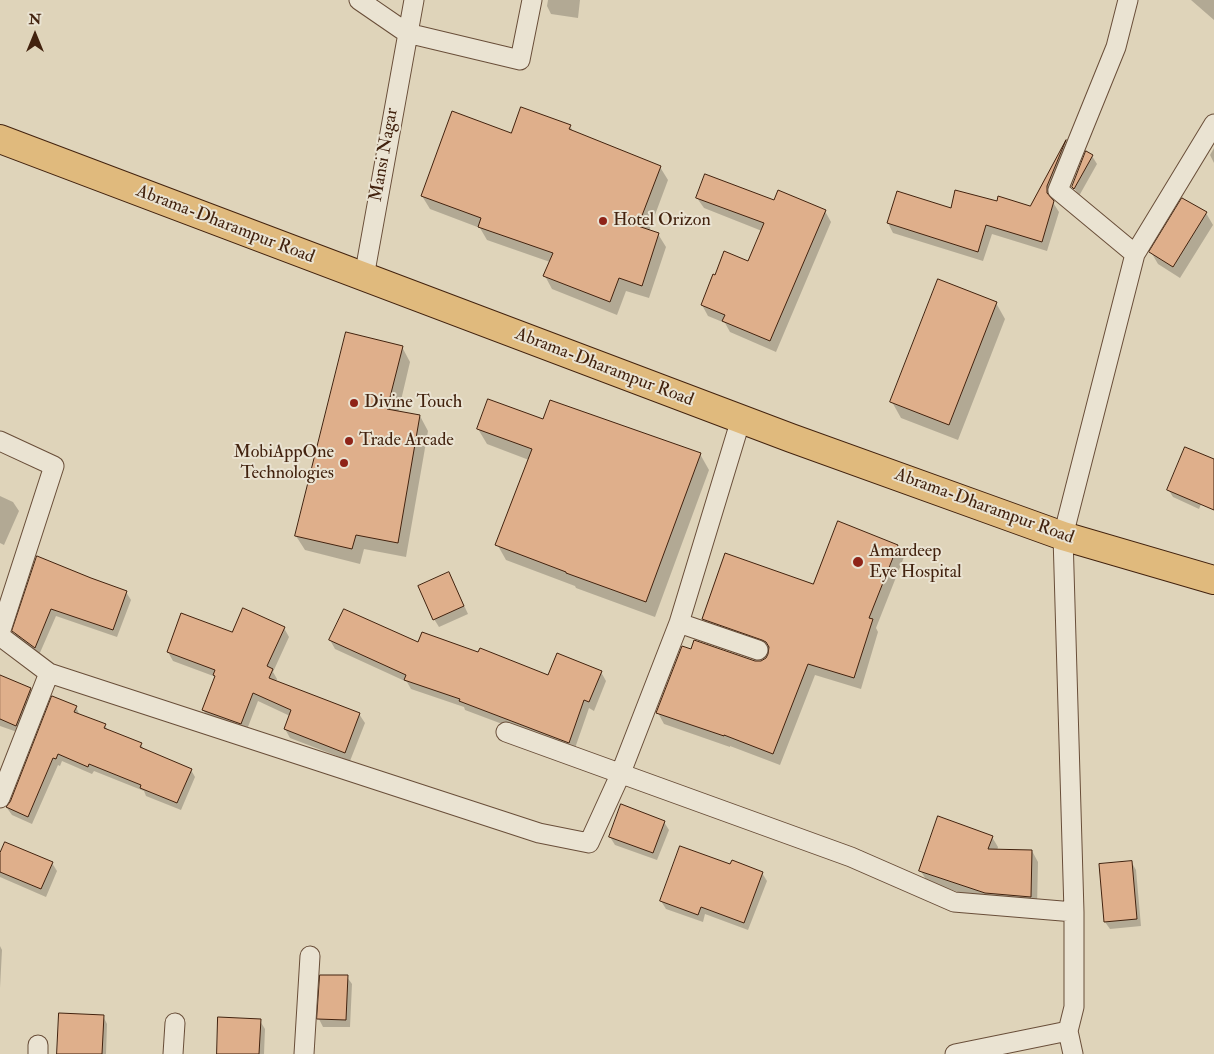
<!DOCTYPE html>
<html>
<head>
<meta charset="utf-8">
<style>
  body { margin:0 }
  #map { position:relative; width:1214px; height:1054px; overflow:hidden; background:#dfd4ba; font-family:"IM FELL Double Pica",serif }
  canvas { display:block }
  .north { position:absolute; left:10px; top:10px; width:50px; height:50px; -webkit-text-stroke:4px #eae3d2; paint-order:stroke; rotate:0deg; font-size:14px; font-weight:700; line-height:20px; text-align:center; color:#42220e }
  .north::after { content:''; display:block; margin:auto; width:18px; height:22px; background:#42220e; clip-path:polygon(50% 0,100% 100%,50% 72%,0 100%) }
</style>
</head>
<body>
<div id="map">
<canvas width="1214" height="1054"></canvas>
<div class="north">N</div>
</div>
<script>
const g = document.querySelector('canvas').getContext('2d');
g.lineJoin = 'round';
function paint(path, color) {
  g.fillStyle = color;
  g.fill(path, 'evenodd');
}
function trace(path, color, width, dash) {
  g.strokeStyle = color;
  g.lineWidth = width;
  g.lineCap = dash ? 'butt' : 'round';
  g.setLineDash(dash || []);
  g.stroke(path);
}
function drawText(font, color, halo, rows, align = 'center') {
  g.font = font + ' "IM FELL Double Pica",serif';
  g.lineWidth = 4;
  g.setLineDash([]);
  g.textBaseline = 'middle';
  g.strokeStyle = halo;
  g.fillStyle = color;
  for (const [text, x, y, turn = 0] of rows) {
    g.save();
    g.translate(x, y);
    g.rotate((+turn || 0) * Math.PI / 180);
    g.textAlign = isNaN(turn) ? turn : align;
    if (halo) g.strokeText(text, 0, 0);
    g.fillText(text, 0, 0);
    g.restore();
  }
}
const shadow = new Path2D(`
  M548,0H580L578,18L551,14L547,6Z
  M1191,0H1214V20Z
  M570,126L574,133L660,167L668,180L649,231L658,234L666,247L649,298L626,291L617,315L552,289L545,276L550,262L487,240L480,228L430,209L422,196L512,134Z
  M1066,143L1070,151L1052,196V201L1059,212L1047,251L992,234L983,261L893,233L888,223L952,209L998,203L1030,207Z
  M1214,148V163L1210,155Z
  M1086,153L1092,156L1097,164L1079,196L1073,186Z
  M697,198L774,202L825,211L831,222L776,352L730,332L725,323L708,316L702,305L749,262L762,231L704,208Z
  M1206,213L1213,225L1180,278L1158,264L1151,252Z
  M996,303L1005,319L958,440L901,418L892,402Z
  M402,347L410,362L398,413L420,416L428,431L406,557L364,549L360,564L305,550L296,536Z
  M544,421L700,454L709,470L655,617L576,588L575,586L506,560L497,544L529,460L487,444L478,429Z
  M1214,463V474L1199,509L1173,497L1168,489Z
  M0,496L13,502L19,511L4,545L0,543Z
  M897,546L904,557L876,628L878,632L861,689L815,675L780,765L730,746V747L664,724L658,713L755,662H761L767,659L770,651L710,630L703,619L814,586Z
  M38,557L126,592L131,600L117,637L56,616L39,655L18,639L14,631Z
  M449,573L468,614L439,627L434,619Z
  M284,628L289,637L273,672L277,679L276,682L359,714L365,723L350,761L290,738L285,729L290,716L258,701L246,732L209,719L203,710L216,677L173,661L168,652L232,634Z
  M330,640L419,644L549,676L601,672L606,681L594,711L589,708L574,751L465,710L464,707L411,689L407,682L335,649Z
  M0,676L30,689L35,697L20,733L0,726Z
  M76,707L80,716L105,725L108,731L141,744L144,750L191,770L195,777L181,810L146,796L144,791L94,771L92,774L62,761L60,766L58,765L32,824L12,815L7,808Z
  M664,822L669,830L657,860L615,845L610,837Z
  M992,837L998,847L997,851H1032L1038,862L1037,907L992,904L927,881L920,870Z
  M0,856L52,863L57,871L46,897L0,877Z
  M1132,863L1136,870L1141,926L1110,929L1105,922Z
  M731,866L762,873L767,881L748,930L705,914L703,922L666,909L661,901Z
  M0,946L2,950L0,988Z
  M347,977L352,984L350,1027H323L319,1019Z
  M103,1016L107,1024L106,1054H58Z
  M260,1021L265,1029L264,1054H218Z`);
const building = new Path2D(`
  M521,107L571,125L569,129L661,166L638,226L659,233L642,286L619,278L610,302L543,276L553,253L478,227L481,218L421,196L452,111L511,133Z
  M1066,140L1047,186V193L1054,201L1042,242L986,225L978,252L887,223L897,191L951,208L955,190L997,201L998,196L1030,206Z
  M1086,151L1093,155L1074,189L1072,187Z
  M705,174L774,200L778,190L826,210L770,341L722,321L725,315L701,305L713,274L715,275L724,251L748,261L764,223L696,198Z
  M1182,198L1207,212L1173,267L1149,252Z
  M938,279L997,302L949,425L890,402Z
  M346,332L403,346L387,409L420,415L398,543L356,535L352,549L295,536Z
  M488,399L543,419L550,400L701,453L646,602L566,573V572L495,545L532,449L477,429Z
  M1185,447L1214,459V510L1167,490Z
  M838,521L898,545L869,618L873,619L854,678L808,664L773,754L724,735V736L656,713L682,646L691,649L694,640L755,661H761L766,658L768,654L769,647L766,642L762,640L702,619L725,553L813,584Z
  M37,556L91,578L127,591L113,630L51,609L35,648L12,631Z
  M449,572L464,606L433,620L418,586Z
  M243,608L285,627L267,666L273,669L269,678L360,713L345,753L284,729L291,710L253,693L241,724L202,710L215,676L213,675L215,670L167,652L181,613L232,632Z
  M344,609L418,642L422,632L478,652L480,648L548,675L557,653L602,671L589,702L584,700L569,743L459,701L460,699L404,680L406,675L329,640Z
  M0,675L31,688L16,726L0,719Z
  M52,696L77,706L74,712L106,724L104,728L142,743L140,747L192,769L177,803L140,788L141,785L89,764L88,767L58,754L56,759L53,758L28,817L6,807L10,802Z
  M621,804L665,821L653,853L609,837Z
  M938,816L993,836L988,849L1032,850L1031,897L985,893L919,871Z
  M5,842L53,862L41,889L0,872V853Z
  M680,846L730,864L732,860L763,872L744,923L701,907L698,915L660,901Z
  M1132,861L1137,919L1104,922L1099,864Z
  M320,975H348L346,1020L317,1019Z
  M59,1013L104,1015L102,1054H57Z
  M218,1017L261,1019L259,1054H217Z`);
const minor = new Path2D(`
  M359,0L407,33L520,60L532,0
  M1128,0L1116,47L1058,190L1135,254
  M364,277L414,0
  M0,441L54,466L0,633
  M679,623L741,419
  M0,636L49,673L539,833L589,843L620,775L679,623L758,650
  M506,732L851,857L954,902L1074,912
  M0,798L49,673
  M38,1045V1054
  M173,1054L175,1023
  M304,1054L310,956
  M955,1054L1068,1031
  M1073,1054L1068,1031L1074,1007V912L1063,536L1135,254L1214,124`);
const primary = new Path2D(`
  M0,139L791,438L1063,536L1214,580`);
const markers = [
  [603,221,5,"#8f2418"],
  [354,403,5,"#8f2418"],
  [349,441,5,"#8f2418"],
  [344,463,5,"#8f2418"],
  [858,562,6,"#8f2418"]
];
const streetNames = [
  ["Mansi Nagar",385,155,-80],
  ["Abrama-Dharampur Road",225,225,21],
  ["Abrama-Dharampur Road",604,368,21],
  ["Abrama-Dharampur Road",984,507,20]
];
const poiNames = [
  ["Hotel Orizon",613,221],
  ["Divine Touch",364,403],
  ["Trade Arcade",359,441],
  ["MobiAppOne",334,453,"right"],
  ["Technologies",334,474,"right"],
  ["Amardeep",869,552],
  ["Eye Hospital",869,573]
];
paint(shadow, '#0003');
paint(building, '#dfaf8b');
trace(building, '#42220e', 1);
trace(minor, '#694e39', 21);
trace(primary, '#42220e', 30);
trace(minor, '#eae3d2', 19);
trace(primary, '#e0ba7d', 28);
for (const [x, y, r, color] of markers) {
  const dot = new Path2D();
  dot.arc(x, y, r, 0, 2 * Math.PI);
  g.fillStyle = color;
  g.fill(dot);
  trace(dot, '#eae3d2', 2);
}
drawText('18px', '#42220e', '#eae3d2', streetNames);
drawText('18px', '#42220e', '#eae3d2', poiNames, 'left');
</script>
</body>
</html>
